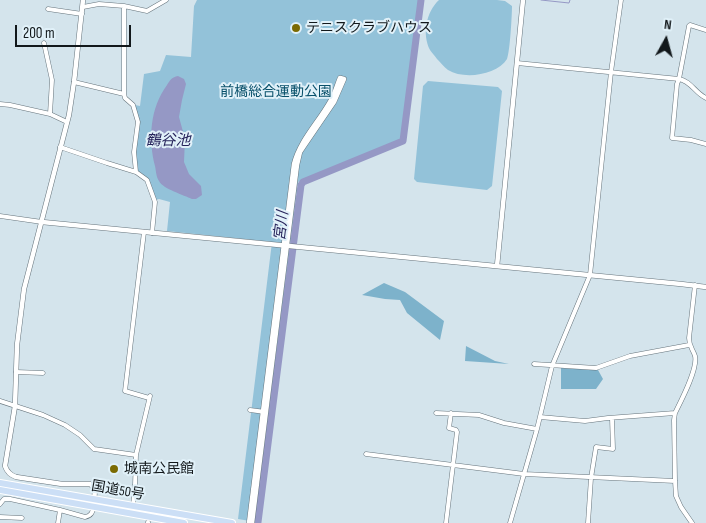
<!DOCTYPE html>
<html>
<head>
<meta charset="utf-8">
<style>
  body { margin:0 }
  #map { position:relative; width:706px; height:523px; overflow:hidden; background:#d4e4ec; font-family:"Sofia Sans Condensed",sans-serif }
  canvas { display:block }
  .north { position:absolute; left:641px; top:15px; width:50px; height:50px; -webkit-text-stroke:4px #e1f1f9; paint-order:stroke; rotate:7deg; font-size:14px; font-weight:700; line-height:20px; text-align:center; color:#12181b }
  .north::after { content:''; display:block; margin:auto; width:18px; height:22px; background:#12181b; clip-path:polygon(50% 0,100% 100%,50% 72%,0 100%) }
  .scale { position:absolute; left:15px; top:25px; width:116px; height:22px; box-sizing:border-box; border:2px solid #12181b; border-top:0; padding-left:6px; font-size:15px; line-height:18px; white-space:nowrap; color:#12181b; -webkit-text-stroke:4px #e1f1f9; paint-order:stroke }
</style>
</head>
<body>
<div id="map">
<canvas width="706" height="523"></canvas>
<div class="north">N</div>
<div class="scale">200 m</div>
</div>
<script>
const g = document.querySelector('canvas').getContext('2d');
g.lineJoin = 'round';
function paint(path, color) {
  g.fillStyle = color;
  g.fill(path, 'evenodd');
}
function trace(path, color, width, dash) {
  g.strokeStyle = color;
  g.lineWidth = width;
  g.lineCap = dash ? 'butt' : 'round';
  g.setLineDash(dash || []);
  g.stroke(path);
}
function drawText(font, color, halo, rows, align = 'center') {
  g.font = font + ' "Sofia Sans Condensed","Noto Sans JP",sans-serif';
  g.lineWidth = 4;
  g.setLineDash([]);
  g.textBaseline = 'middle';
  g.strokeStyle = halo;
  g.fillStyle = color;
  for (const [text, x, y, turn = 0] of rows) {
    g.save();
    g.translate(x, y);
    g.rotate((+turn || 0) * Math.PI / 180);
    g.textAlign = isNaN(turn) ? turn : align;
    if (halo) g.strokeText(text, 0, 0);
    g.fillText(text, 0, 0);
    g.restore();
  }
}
const green = new Path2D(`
  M197,0H419L401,141L298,182L256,522L238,519L272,242L167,231L170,202L159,199L156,200L148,179L138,172L135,151L139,123L135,105L140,106L144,74L160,71L166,55L191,57L194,6Z
  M439,0H497L505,1L512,6C512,15 510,52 507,59C497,75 464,80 448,70C444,67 440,62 437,59C435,56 432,53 430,50C422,34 426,12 439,0Z
  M428,81L498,87L502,91L492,186L487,190L417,182L414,179L423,86Z`);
const forest = new Path2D(`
  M384,283L405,292L444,321L440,340L407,313L400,300L385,299L362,295Z
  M466,346L495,361L509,364L465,361Z
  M561,368L598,370L603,379L596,389H561Z`);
const water = new Path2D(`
  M178,76L184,79L186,84L182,100L179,117L185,139L184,162L189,174L201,186L202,195L196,199H192C184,195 163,189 159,181C156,177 156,170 155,166C148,139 150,108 167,85C170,80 172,77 178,76Z`);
const stream = new Path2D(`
  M541,0L569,3L570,0`);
const river = new Path2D(`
  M258,522L301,185L303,182L403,141L421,0`);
const minor = new Path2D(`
  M124,6V94L125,98L133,105L138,122L134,152L136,172
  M83,7L99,4L124,6L147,11L166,0
  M48,9L82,14
  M706,30L690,25L689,26L679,79L677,84L672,138L691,140L706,144
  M44,43L52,80L50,114L67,122
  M517,63L679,79C691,81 695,93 706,98
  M74,82L124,94
  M0,104L10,105L50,114
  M60,147L107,163L136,172L147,180L155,202L152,233
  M0,216L42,222
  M144,232L125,391L149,398
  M534,364L596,368L630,356L689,345
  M16,372L43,373
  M0,401L43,415L65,425L80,435L94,449L136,455
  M250,410L265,412
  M436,413L479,415L504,423L537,429
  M540,417L585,421L608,418L675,413
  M366,454L524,474L675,481
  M0,504L4,499H10L60,510L85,517C91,516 92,513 94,507
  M133,506L135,485L136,455L150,396
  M0,517L22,518
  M58,523L60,510
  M148,523V522
  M446,523L457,432L456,430L449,428L451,413
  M510,523L537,429L552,366L590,275L611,72L621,0
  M588,523L591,478L596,447L613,449L612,418
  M692,523L681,507L676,496L675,481L674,420L675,413C681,401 698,369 695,356C693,349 689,347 689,338L695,285`);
const tertiary = new Path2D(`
  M83,0L74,82L69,115L24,289L17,345L15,406L5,466C7,472 10,475 16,477L62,484H90C96,488 95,493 94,499
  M42,222L681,284L706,287
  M497,266L523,0
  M249,523L294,164C300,140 319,122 331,100C335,93 337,85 340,78L344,79L334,102L304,146L300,152L297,165L252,523`);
const trunk = new Path2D(`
  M0,483L232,523
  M0,490L184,523`);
const markers = [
  [296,28,5,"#7b6a02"],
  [114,469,5,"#7b6a02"]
];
const poiNames = [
  ["テニスクラブハウス",306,28],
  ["城南公民館",124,469]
];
const parkNames = [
  ["前橋総合運動公園",276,92]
];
const streetNames = [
  ["国道50号",118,491,10]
];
const waterNames = [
  ["鶴谷池",168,141],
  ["宮川",282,226,-83]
];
paint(green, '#93c2d9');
paint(forest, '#7db2cb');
paint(water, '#9598c5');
trace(stream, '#9598c5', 1);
trace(river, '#9598c5', 7);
trace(minor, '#66747c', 5);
trace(tertiary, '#66747c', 5.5);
trace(trunk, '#fff', 8);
trace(minor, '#fff', 4);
trace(tertiary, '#fff', 4.5);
trace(trunk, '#ccdff6', 6);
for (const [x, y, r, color] of markers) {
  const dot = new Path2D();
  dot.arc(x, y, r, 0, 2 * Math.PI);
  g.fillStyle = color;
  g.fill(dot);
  trace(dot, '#e1f1f9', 2);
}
drawText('14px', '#12181b', '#e1f1f9', poiNames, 'left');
drawText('14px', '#08506a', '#e1f1f9', parkNames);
drawText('14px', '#12181b', '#e1f1f9', streetNames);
drawText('italic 15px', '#27245b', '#e1f1f9', waterNames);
</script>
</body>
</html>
